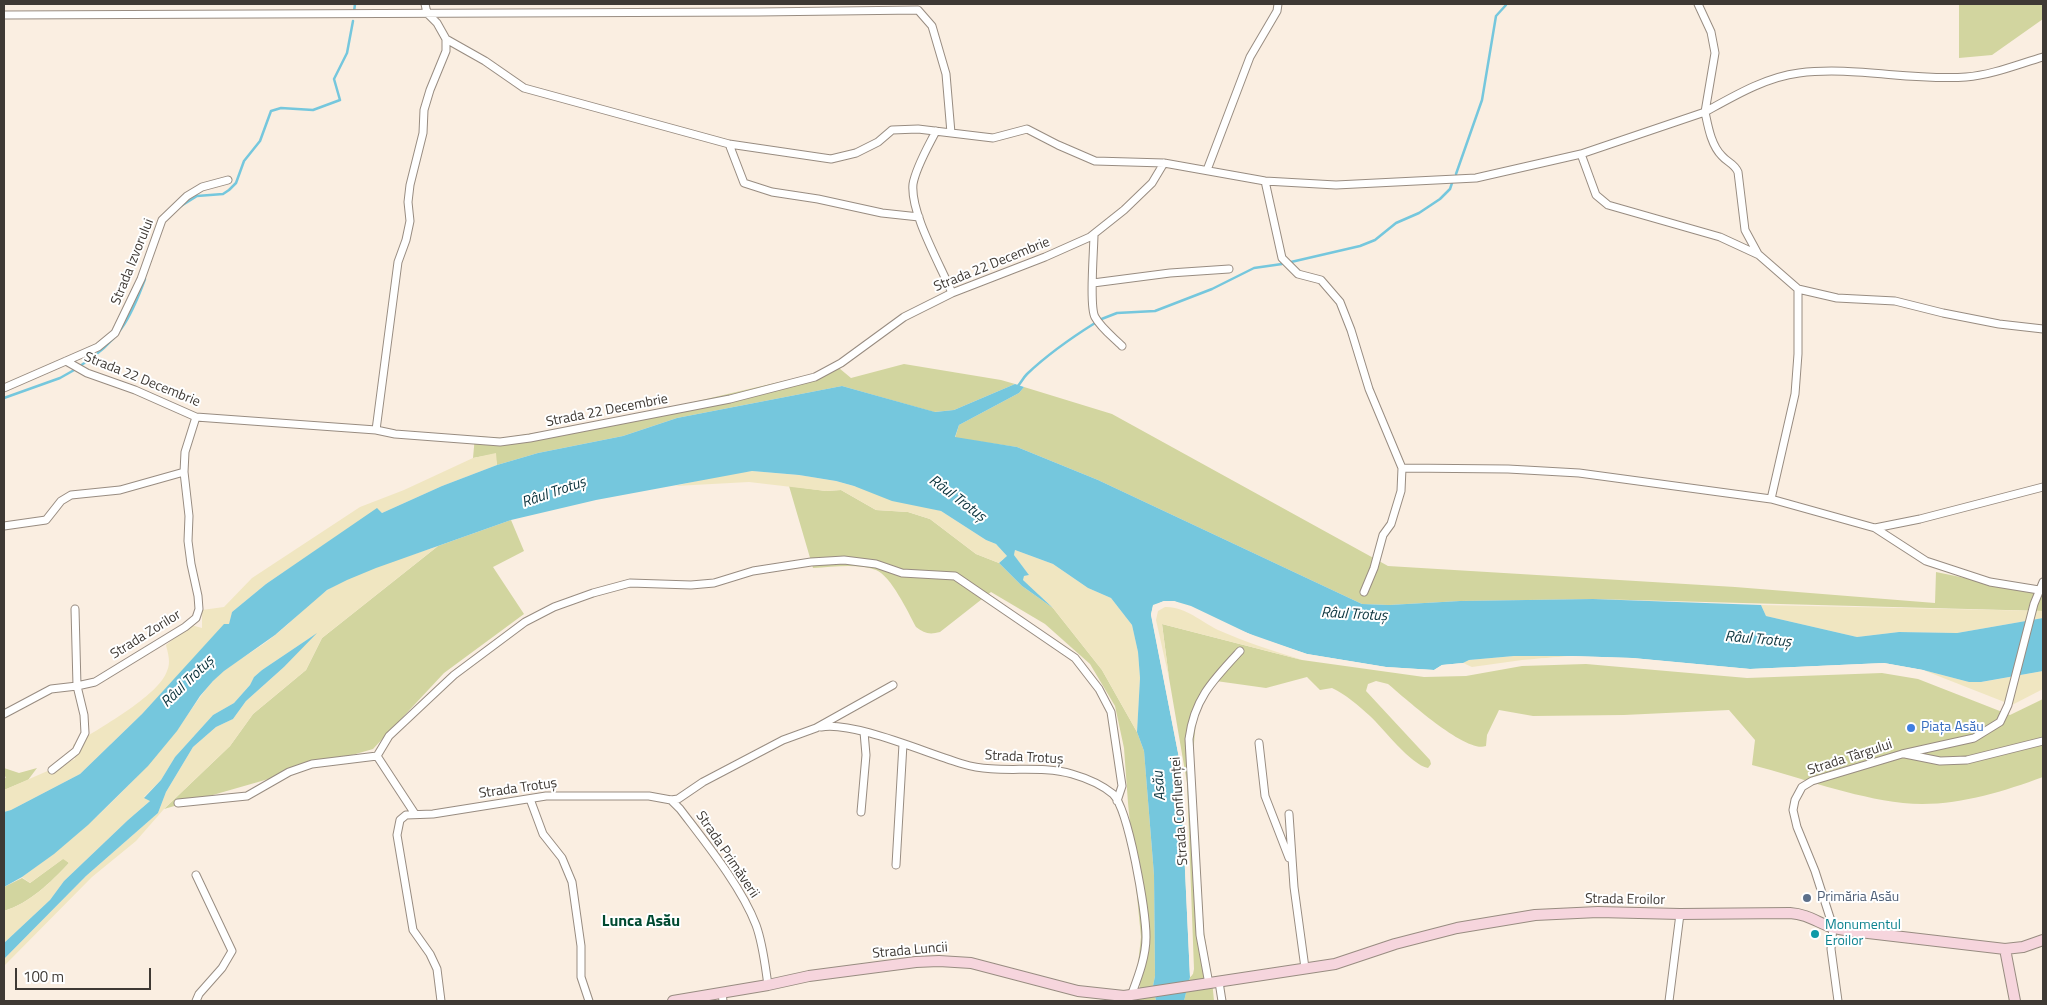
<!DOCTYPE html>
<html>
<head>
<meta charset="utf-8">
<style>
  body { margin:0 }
  #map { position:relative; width:2047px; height:1005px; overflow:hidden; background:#faeee1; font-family:"Titillium Web",sans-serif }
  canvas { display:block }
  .frame { position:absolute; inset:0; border:5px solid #3e3934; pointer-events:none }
  .scale { position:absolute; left:15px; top:968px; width:136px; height:22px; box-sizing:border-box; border:2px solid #3e3934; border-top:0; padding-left:6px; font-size:15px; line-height:18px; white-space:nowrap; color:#3e3934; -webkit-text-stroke:4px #fff; paint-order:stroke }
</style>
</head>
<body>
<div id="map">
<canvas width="2047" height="1005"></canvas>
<div class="frame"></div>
<div class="scale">100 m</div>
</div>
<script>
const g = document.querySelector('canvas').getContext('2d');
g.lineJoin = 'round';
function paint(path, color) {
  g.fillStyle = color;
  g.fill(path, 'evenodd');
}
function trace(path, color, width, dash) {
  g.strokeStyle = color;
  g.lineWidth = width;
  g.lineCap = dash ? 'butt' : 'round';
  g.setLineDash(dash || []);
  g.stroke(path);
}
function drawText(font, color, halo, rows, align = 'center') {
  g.font = font + ' "Titillium Web",sans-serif';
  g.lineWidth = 4;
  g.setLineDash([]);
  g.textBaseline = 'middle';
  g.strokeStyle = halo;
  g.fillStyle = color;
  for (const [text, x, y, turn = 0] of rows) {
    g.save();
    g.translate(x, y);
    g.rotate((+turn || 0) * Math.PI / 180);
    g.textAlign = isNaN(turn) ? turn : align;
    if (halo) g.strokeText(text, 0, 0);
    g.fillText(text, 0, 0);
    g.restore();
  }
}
const green = new Path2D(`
  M1959,4H2043V19L1992,55L1959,58Z
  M904,364L1001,380L1015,384L954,410L934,412L842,386L677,418L623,436L538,453L497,465L495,454L473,458L475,436L502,438L565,428L672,407L839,368L851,378Z
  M1024,387L1112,414L1388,566L1735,587L1935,603L1936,572L2043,594V611L1593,599L1460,601L1389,605L1362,604L1098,480L1017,447L955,438L959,425L1019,393Z
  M789,486L826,491L841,490L876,510L908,512L930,519L976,554L999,563L1022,586L1053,608L1102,670L1137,732L1144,751L1154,875L1155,976L1153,986L1156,1001H1137L1140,987L1137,973L1141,937L1128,803L1124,748L1115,706L1090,664L1045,624L991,592L940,632C929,635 924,633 916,627C908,612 891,576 876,570C857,563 833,567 813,568Z
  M511,520L524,551L493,567L524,614L444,673L373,749L164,809L230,746L253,714L306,670L322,638L438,546Z
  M1162,624L1302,660L1424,677L1466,676L1522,666L1586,664L1747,678L1882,673L1918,679L2010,715L2043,699V777C1999,793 1951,808 1903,803C1851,797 1802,778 1752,765L1755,740L1729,710L1624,715L1533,716L1499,710L1487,735L1486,746C1466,754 1405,698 1388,684L1376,681L1368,684L1366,691L1430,760L1431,764L1428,768C1411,765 1383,728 1370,716C1359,706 1345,694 1332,688L1320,690L1307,677L1266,688L1216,681L1207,694L1196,721L1193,754L1204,932L1212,980L1214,1001H1184L1190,977L1193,974L1194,969L1187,783L1169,678Z
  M4,768L19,773L37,768L28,780L4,790V780L6,777L4,776Z
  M64,858L69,863C50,883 30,903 4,911V887L22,878L30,883Z`);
const sand = new Path2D(`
  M496,453L497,465L442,486L382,513L377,509L266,584L232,612L229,625H224L142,714L80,774L11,810L4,812V790L75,759L73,745C96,730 159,696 167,671C171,662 168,654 166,645L191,625L202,628V610L224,607L252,578L360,507L404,490L473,458Z
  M752,471L799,475L836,481L941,511L986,540L996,544L1007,556V558L1003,559L999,563L976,554L930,519L908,512L876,510L841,490L826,491L749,482L675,486L726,474Z
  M438,546L322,638L306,670L253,714L230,746L164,809L136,841L92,877L4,966V959L86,876L158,813L166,792L193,747L216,727L233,719L246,701L284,667L314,635L262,670L254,677L250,685L234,703L213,715L175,757L161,780L144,797L151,800L128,820L64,881L50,900L4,943V911C30,903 50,883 69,863L63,859L30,883L22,877C77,838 125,793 168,741C185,722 196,699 214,680C231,662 255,652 274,636C292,622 307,604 326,591C357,570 402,559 438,546Z
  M1015,550L1053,564L1088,588L1111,598L1132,625L1138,652L1140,678L1137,732L1102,670L1053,608L1023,580L1024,576L1029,575L1014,555Z
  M1761,605L2043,611V618L1957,633L1899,632L1857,637L1766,616Z
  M1165,607C1184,606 1202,622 1218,630C1245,642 1274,651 1302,660L1162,624L1169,678L1156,620L1158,611Z
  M1514,656H1571L1522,660L1472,667L1463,663L1469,660Z
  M1923,670L1969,682H1982L2043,671V689L2012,705Z`);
const water = new Path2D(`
  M1015,384L1024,387L1019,393L959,425L955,437L1017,447L1098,480L1362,604L1389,605L1460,601L1593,599L1761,605L1766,616L1857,637L1899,632L1957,633L2043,618V671L1981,682H1969L1923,670L1884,663L1750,669L1632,658L1571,656H1514L1469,660L1463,663L1442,665L1434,670L1386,667L1307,654L1256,637L1191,606L1174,601H1164L1153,605L1151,615L1180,763L1190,977L1184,1001H1156L1153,986L1155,976L1154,875L1144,751L1137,732L1140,678L1138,652L1132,625L1111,598L1088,588L1053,564L1015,550L1014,555L1029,575L1024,576L1023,580L1053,608L1022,586L999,563L1007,556L996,544L986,540L941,511L892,501L854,486L836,481L799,475L752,471L596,500L511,520L376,568L347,580L327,590L275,635L224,671L213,681L200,696L177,731L148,766L88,825L54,854L22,877L4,887V812L11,810L80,774L142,714L224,624H229L232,612L266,584L377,508L382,513L442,486L497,465L538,453L623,436L677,418L842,386L935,412L954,410Z
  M317,633L284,667L246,701L233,719L216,727L193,747L166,792L158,813L86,876L4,959V943L50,900L64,881L128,820L150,801L144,798L161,780L175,757L213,715L234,703L250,685L254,677L262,670Z`);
const pier = new Path2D(`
  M1164,601H1174L1204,615L1173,603L1164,604L1155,607L1153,614L1179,742L1185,782L1192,975L1190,977L1180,763L1151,614L1153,606Z
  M1233,628L1307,654L1386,667L1434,670L1442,665L1463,663L1466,664L1443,667L1434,673L1386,670L1307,657L1255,639Z
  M1571,656L1633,658L1750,669L1884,663L1923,670L1938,677L1883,666L1750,672L1632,661L1535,659Z`);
const stream = new Path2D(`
  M354,12L355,4
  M1456,174L1482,100L1496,16L1506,5
  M181,206L197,196L223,194L229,190L236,183L244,161L260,141L271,111L281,108L313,110L340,100L334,79L347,53L353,21
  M1291,262L1360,246L1375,240L1396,223L1419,213L1440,199L1450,189L1452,183
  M1099,320L1117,313L1155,311L1212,289L1254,268L1282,264
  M80,366C118,342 130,320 145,279
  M1017,387C1021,383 1023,378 1027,374C1047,355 1071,338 1095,323
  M4,398L60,378L76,369`);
const street = new Path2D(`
  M425,4L427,13L437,23L446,39L485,61L524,88L729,144L831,159L856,153L878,142L892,130L918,129L993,138L1027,129L1058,145L1095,161L1164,163L1265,181L1336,185L1476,178L1581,154L1705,112L1715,53L1711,32L1698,4
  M4,15L758,12L918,10L932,26L946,74L951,133
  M936,131C928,147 916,167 913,184C910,213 941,266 952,293
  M729,144L744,183L772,192L818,199L882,213L919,217
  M1581,154L1596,195L1608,205L1720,237L1759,255L1798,289V354L1795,394L1771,499L1875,528L1920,519L2043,487
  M1207,170L1250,57L1277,11L1278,4
  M1265,181L1282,258L1298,274L1321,280L1340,302L1351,330L1369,389L1402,468L1401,491L1391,524L1383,535L1374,568L1364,592
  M1094,234C1094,249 1089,306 1095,317C1101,328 1113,337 1122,346
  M1758,254L1745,230L1738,172C1734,163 1728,163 1722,156C1711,145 1708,126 1705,112C1734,96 1766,77 1799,73C1854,66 1911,81 1966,77C1992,75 2019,64 2043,57
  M1093,283L1170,273L1229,269
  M1798,289L1837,298L1895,301L1943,313L1999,324L2043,329
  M66,361L87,373L135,390L196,417L376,430L395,434L500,442L530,438L730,399L815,377L841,363L904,317L952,293L1045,257L1090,237L1124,210L1152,183L1164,163
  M4,388L98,347L115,333L141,279L162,220L187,196L202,187L228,180
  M376,430L398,262L406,240L410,221L408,202L410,185L423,133L424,110L430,90L446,51V39
  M1402,468L1508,469L1579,473L1771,499
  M4,526L46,520L61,501L71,495L120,490L184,472
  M1875,528L1926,561L1990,582L2039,590
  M4,714L51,689L77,686L95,682L185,627L196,618L199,609L198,596L191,564L188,541L189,516L184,472L185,452L196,417
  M821,727C854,721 928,754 963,764C999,775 1037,764 1072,774C1086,778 1102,785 1113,794C1129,810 1146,912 1146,937C1146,957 1138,977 1131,996
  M1259,743L1265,796L1289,858
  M1905,754L1940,761L1967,760L2043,741
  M377,756L415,814
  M52,770L76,751L85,733L84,715L77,686L75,609
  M530,799L543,834L562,858L572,882L581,946V977L589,1001
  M671,800L680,809C705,842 741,886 756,925C763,944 765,965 768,985
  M178,803L247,796L289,772L312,764L377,756L389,736L454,675L525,622L554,607L593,593L630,583L691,585L714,583L753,571L811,562L844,560L876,564L902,573L955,576L1075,658L1099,689L1111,712L1122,786L1117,801
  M861,812L866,755L864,732
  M1289,814L1294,887L1305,968
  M896,865L903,744
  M1219,982L1222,1001
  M1209,984L1200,935L1189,739C1194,699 1213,680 1240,651
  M722,993L723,1001
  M196,1001L199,994L222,968L232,951L196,875
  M441,1001L437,969L430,954L413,930L397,835L400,820L406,815L433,814L546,796H649L671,800L678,799L703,782L783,740L816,728L893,685
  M1669,1001L1680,914
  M1838,1001L1831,949L1833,927L1815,871L1797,827L1793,810L1795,800L1802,787L1812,781L1902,754L1974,738L2000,722L2008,705L2034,604L2043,582`);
const secondary = new Path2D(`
  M2005,949L2015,1001
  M673,1001L768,985L809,976L916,962L939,961L971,963L1078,991L1124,996L1335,964L1395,944L1457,928L1535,915L1598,912L1680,914L1790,913C1805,914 1814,920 1828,926C1835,929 1843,930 1851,931L2005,949L2023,947L2043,940`);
const markers = [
  [1911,728,5,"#3f7fe0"],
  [1807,898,5,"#5c6f8a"],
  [1815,934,5,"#0f9aa8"]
];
const streetNames = [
  ["Strada Izvorului",133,262,-68],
  ["Strada 22 Decembrie",992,265,-22],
  ["Strada 22 Decembrie",142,380,22],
  ["Strada 22 Decembrie",607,411,-11],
  ["Strada Zorilor",146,635,-32],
  ["Strada Trotuș",1024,758,3],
  ["Strada Târgului",1850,758,-18],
  ["Strada Trotuș",518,789,-8],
  ["Strada Confluenței",1180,811,-94],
  ["Strada Primăverii",727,855,56],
  ["Strada Eroilor",1625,900,1],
  ["Strada Luncii",910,951,-5]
];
const shopNames = [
  ["Piața Asău",1921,728]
];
const serviceNames = [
  ["Primăria Asău",1817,898]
];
const cultureNames = [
  ["Monumentul",1825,926],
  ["Eroilor",1825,942]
];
const waterNames = [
  ["Râul Trotuș",554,493,-19],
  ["Râul Trotuș",957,499,37],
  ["Râul Trotuș",1354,615,3],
  ["Râul Trotuș",1758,640,5],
  ["Râul Trotuș",188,682,-44],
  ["Asău",1160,786,-95]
];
const quarterNames = [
  ["Lunca Asău",641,922]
];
paint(green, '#d2d59f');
paint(sand, '#f0e6c1');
paint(water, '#75c7dd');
paint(pier, '#faeee1');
trace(stream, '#75c7dd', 2.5);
trace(street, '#988c81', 9);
trace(secondary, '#988c81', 12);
trace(street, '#fff', 7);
trace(secondary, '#f6d5dd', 10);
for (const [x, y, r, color] of markers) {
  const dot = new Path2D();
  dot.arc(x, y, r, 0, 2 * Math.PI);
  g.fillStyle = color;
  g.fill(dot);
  trace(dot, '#fff', 2);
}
drawText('14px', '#3e3934', '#fff', streetNames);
drawText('14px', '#366cbe', '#fff', shopNames, 'left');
drawText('14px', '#4e5e75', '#fff', serviceNames, 'left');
drawText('14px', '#0d838f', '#fff', cultureNames, 'left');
drawText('italic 15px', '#0b333d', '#fff', waterNames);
drawText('bold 16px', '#004a31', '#fff', quarterNames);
</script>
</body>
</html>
